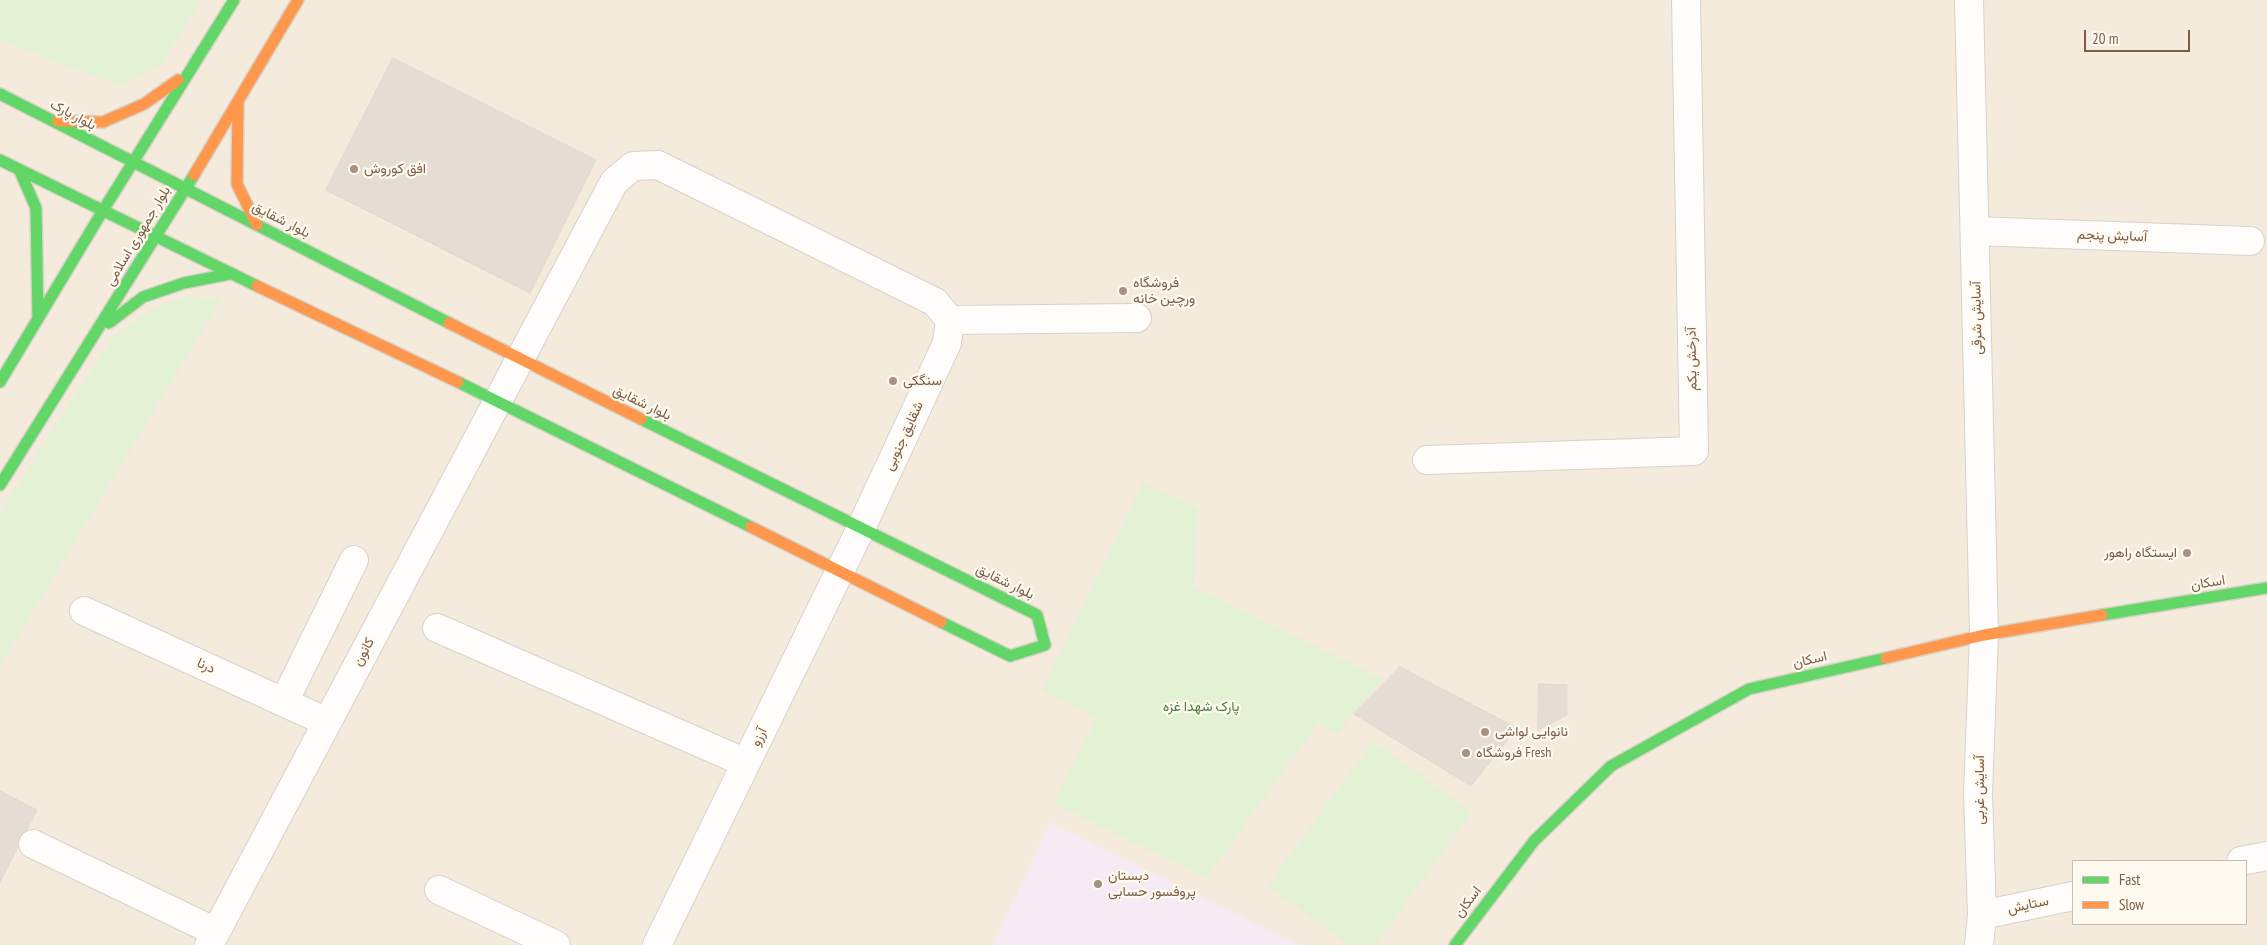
<!DOCTYPE html>
<html>
<head>
<meta charset="utf-8">
<style>
  body { margin:0 }
  #map { position:relative; width:2267px; height:945px; overflow:hidden; background:#f8f4ec; font-family:"PT Sans Narrow",sans-serif }
  canvas { display:block }
  .legend { position:absolute; left:2072px; top:860px; width:175px; height:65px; box-sizing:border-box; background:#fffaef; border:1px solid #cbbbac; margin:0; padding:6px 9px; list-style:none; font-size:15px; color:#7c5d47 }
  .legend li { display:flex; align-items:center; gap:10px; height:25px }
  .legend b { width:25px; border:1px solid #cbbbac }
  .scale { position:absolute; left:2084px; top:30px; width:106px; height:22px; box-sizing:border-box; border:2px solid #7c5d47; border-top:0; padding-left:6px; font-size:15px; line-height:18px; white-space:nowrap; color:#7c5d47; -webkit-text-stroke:4px #fffaef; paint-order:stroke }
</style>
</head>
<body>
<div id="map">
<canvas width="2267" height="945"></canvas>
<ul class="legend">
<li><b style="height:6px;background:#63d668"></b>Fast</li>
<li><b style="height:6px;background:#ff974d"></b>Slow</li>
</ul>
<div class="scale">20 m</div>
</div>
<script>
const g = document.querySelector('canvas').getContext('2d');
g.lineJoin = 'round';
function paint(path, color) {
  g.fillStyle = color;
  g.fill(path, 'evenodd');
}
function trace(path, color, width, dash) {
  g.strokeStyle = color;
  g.lineWidth = width;
  g.lineCap = dash ? 'butt' : 'round';
  g.setLineDash(dash || []);
  g.stroke(path);
}
function drawText(font, color, halo, rows, align = 'center') {
  g.font = font + ' "PT Sans Narrow",Vazirmatn,sans-serif';
  g.lineWidth = 4.5;
  g.setLineDash([]);
  g.textBaseline = 'middle';
  g.strokeStyle = halo;
  g.fillStyle = color;
  for (const [text, x, y, turn = 0] of rows) {
    g.save();
    g.translate(x, y);
    g.rotate((+turn || 0) * Math.PI / 180);
    g.textAlign = isNaN(turn) ? turn : align;
    if (halo) g.strokeText(text, 0, 0);
    g.fillText(text, 0, 0);
    g.restore();
  }
}
const residential = new Path2D(`
  M0,0H2267V945H0ZM2073,861H2246V924H2073Z`);
const education = new Path2D(`
  M1050,823L1299,945H993Z`);
const green = new Path2D(`
  M0,0H201L162,63L120,86L0,40Z
  M181,297L222,298L0,666V512L113,337L149,312Z
  M1143,483L1197,508L1194,586L1382,679L1337,734L1318,723L1206,878L1053,803L1097,718L1042,690Z
  M1373,741L1472,812L1375,945H1349L1268,886Z`);
const building = new Path2D(`
  M393,58L596,160L530,293L326,190Z
  M1400,667L1517,728L1471,786L1354,714Z
  M1539,684L1567,685V715L1538,730Z
  M0,791L37,810L0,882Z`);
const street = new Path2D(`
  M1969,0L1984,635L1978,793L1982,915L1979,945
  M1975,231L2250,241
  M950,320L1137,318
  M1427,460L1694,451L1686,0
  M84,611L327,722
  M437,628L746,763
  M284,702L354,560
  M33,844L216,932
  M2241,861L2267,856
  M439,890L556,945
  M1982,915L2073,896
  M209,945L614,182L633,166L658,165L935,302L950,320L947,343L861,528L657,945`);
const fast = new Path2D(`
  M0,94L449,323
  M0,160L257,286
  M19,169L36,208L38,319
  M109,323L143,297L184,283L230,274
  M0,382L102,212L234,0
  M458,382L751,527
  M641,419L1037,615L1045,645L1010,656L941,622
  M0,485L194,175
  M2102,615L2267,588
  M1455,945L1534,841L1611,766L1749,689L1886,658`);
const slow = new Path2D(`
  M238,102L237,184L257,225
  M58,121L103,122L144,104L178,80
  M194,175L298,0
  M257,286L458,382
  M449,323L641,419
  M751,527L941,622
  M1886,658L1984,635L2102,615`);
const markers = [
  [354,169,5,"#a79281"],
  [1123,291,5,"#a79281"],
  [893,381,5,"#a79281"],
  [2187,553,5,"#a79281"],
  [1485,732,5,"#a79281"],
  [1466,753,5,"#a79281"],
  [1098,884,5,"#a79281"]
];
const streetNames = [
  ["بلوار پارک",73,115,28],
  ["بلوار شقایق",281,220,27],
  ["بلوار جمهوری اسلامی",138,236,-59],
  ["آسایش پنجم",2112,236,2],
  ["آسایش شرقی",1977,318,-91],
  ["آذرخش یکم",1692,359,-91],
  ["بلوار شقایق",642,403,26],
  ["شقایق جنوبی",904,436,-65],
  ["بلوار شقایق",1005,582,26],
  ["اسکان",2208,583,-9],
  ["کانون",364,652,-62],
  ["اسکان",1810,660,-13],
  ["درنا",206,666,24],
  ["آرزو",759,737,-64],
  ["آسایش غربی",1980,790,-90],
  ["اسکان",1468,902,-53],
  ["ستایش",2028,905,-12]
];
const poiNames = [
  ["افق کوروش",364,169],
  ["فروشگاه",1133,283],
  ["ورچین خانه",1133,299],
  ["سنگکی",903,381],
  ["ایستگاه راهور",2177,553,"right"],
  ["نانوایی لواشی",1495,732],
  ["فروشگاه Fresh",1476,753],
  ["دبستان",1108,876],
  ["پروفسور حسابی",1108,892]
];
const parkNames = [
  ["پارک شهدا غزه",1201,707]
];
paint(residential, '#f5ebdc');
paint(education, '#f6ebf4');
paint(green, '#e3f1d5');
paint(building, '#e5ddd3');
trace(building, '#e3d8cd', 1);
trace(street, '#d8d1ca', 30);
trace(fast, '#d8d1c8', 14);
trace(slow, '#d8d1c8', 14);
trace(street, '#fefdfc', 28);
trace(fast, '#63d668', 11);
trace(slow, '#ff974d', 11);
for (const [x, y, r, color] of markers) {
  const dot = new Path2D();
  dot.arc(x, y, r, 0, 2 * Math.PI);
  g.fillStyle = color;
  g.fill(dot);
  trace(dot, '#fffaef', 2);
}
drawText('14px', '#7c5d47', '#fffaef', streetNames);
drawText('14px', '#7c5d47', '#fffaef', poiNames, 'left');
drawText('14px', '#4b7c3c', '#fffaef', parkNames);
</script>
</body>
</html>
